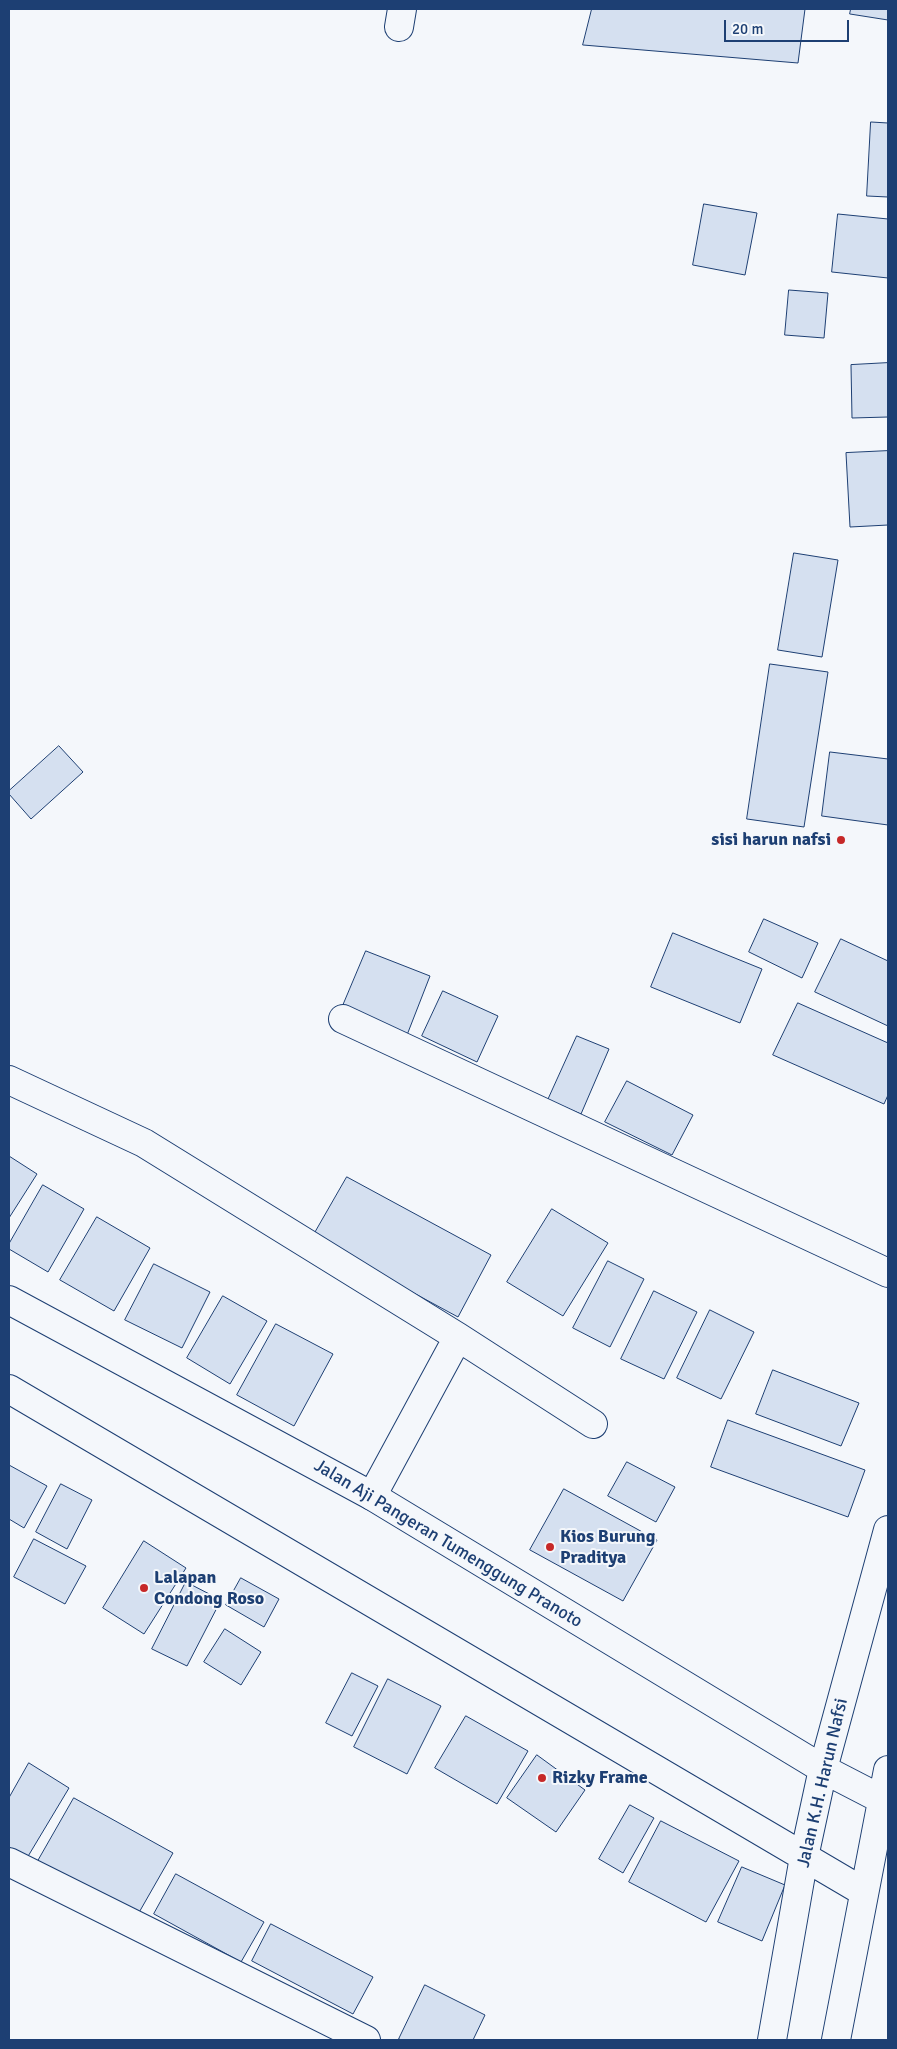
<!DOCTYPE html>
<html>
<head>
<meta charset="utf-8">
<style>
  body { margin:0 }
  #map { position:relative; width:897px; height:2049px; overflow:hidden; background:#f4f7fb; font-family:Signika,sans-serif }
  canvas { display:block }
  .frame { position:absolute; inset:0; border:10px solid #1d3f73; pointer-events:none }
  .scale { position:absolute; left:724px; top:20px; width:125px; height:22px; box-sizing:border-box; border:2px solid #1d3f73; border-top:0; padding-left:6px; font-size:15px; line-height:18px; white-space:nowrap; color:#1d3f73; -webkit-text-stroke:4px #f4f7fb; paint-order:stroke }
</style>
</head>
<body>
<div id="map">
<canvas width="897" height="2049"></canvas>
<div class="frame"></div>
<div class="scale">20 m</div>
</div>
<script>
const g = document.querySelector('canvas').getContext('2d');
g.lineJoin = 'round';
function paint(path, color) {
  g.fillStyle = color;
  g.fill(path, 'evenodd');
}
function trace(path, color, width, dash) {
  g.strokeStyle = color;
  g.lineWidth = width;
  g.lineCap = dash ? 'butt' : 'round';
  g.setLineDash(dash || []);
  g.stroke(path);
}
function drawText(font, color, halo, rows, align = 'center') {
  g.font = font + ' Signika,sans-serif';
  g.lineWidth = 4;
  g.setLineDash([]);
  g.textBaseline = 'middle';
  g.strokeStyle = halo;
  g.fillStyle = color;
  for (const [text, x, y, turn = 0] of rows) {
    g.save();
    g.translate(x, y);
    g.rotate((+turn || 0) * Math.PI / 180);
    g.textAlign = isNaN(turn) ? turn : align;
    if (halo) g.strokeText(text, 0, 0);
    g.fillText(text, 0, 0);
    g.restore();
  }
}
const building = new Path2D(`
  M592,9H805L798,63L583,45Z
  M851,9H888V20L850,14Z
  M871,122L888,123V197L867,196Z
  M704,204L757,213L745,275L693,265Z
  M838,214L888,219V278L832,272Z
  M789,290L828,293L824,338L785,335Z
  M888,363V417L852,418L851,365Z
  M888,451V525L850,527L846,453Z
  M794,553L838,560L822,657L778,650Z
  M770,664L828,672L804,827L747,819Z
  M59,746L83,772L31,819L9,794V791Z
  M830,752L888,759V825L822,816Z
  M764,919L818,943L802,978L749,952Z
  M673,933L762,969L740,1023L651,987Z
  M841,939L888,961V1026L815,992Z
  M366,951L430,976L407,1035L342,1008Z
  M443,991L498,1016L477,1062L422,1036Z
  M798,1003L888,1043V1095L884,1104L773,1055Z
  M577,1036L609,1049L581,1114L548,1100Z
  M627,1081L693,1115L672,1155L605,1122Z
  M9,1156L37,1174L9,1218Z
  M347,1177L491,1255L458,1317L312,1238Z
  M43,1185L84,1209L48,1272L9,1249V1244Z
  M552,1209L608,1243L563,1316L507,1282Z
  M97,1217L150,1248L114,1311L60,1280Z
  M608,1261L644,1279L610,1347L573,1328Z
  M154,1264L210,1292L182,1348L125,1320Z
  M654,1291L697,1312L664,1379L621,1359Z
  M223,1296L267,1321L230,1384L187,1358Z
  M710,1310L754,1332L721,1399L677,1378Z
  M276,1324L333,1354L294,1426L237,1395Z
  M773,1370L859,1403L841,1446L756,1414Z
  M728,1420L865,1470L848,1517L711,1467Z
  M627,1462L675,1487L656,1522L608,1496Z
  M9,1465L47,1486L24,1528L9,1519Z
  M61,1484L92,1500L67,1549L36,1532Z
  M564,1489L657,1540L623,1601L530,1550Z
  M34,1539L86,1566L65,1604L14,1577Z
  M144,1541L186,1568L144,1634L103,1608Z
  M241,1578L279,1599L264,1627L226,1605Z
  M186,1582L221,1600L187,1666L152,1649Z
  M225,1629L261,1652L241,1685L204,1662Z
  M352,1673L378,1686L352,1736L326,1723Z
  M388,1679L441,1706L407,1774L354,1747Z
  M466,1716L528,1751L497,1804L435,1768Z
  M537,1755L585,1790L556,1832L507,1798Z
  M29,1763L69,1788L27,1858L9,1847V1798Z
  M74,1798L173,1853L137,1916L38,1861Z
  M630,1805L654,1818L623,1873L599,1859Z
  M661,1821L739,1861L706,1922L629,1882Z
  M742,1867L785,1885L762,1941L718,1922Z
  M176,1874L264,1922L241,1962L154,1914Z
  M271,1924L373,1977L353,2014L252,1961Z
  M425,1985L485,2015L473,2040H402L399,2039Z`);
const minor = new Path2D(`
  M399,27L402,9
  M343,1019L888,1273
  M9,1080L144,1143L458,1337L593,1424
  M372,1496L458,1337
  M9,1862L366,2040`);
const secondary = new Path2D(`
  M9,1300L372,1496L823,1769L881,1799
  M9,1389L864,1892
  M772,2040L804,1857L823,1769L888,1530
  M836,2040L888,1770`);
const markers = [
  [841,840,5,"#c62828"],
  [550,1547,5,"#c62828"],
  [144,1588,5,"#c62828"],
  [542,1778,5,"#c62828"]
];
const poiNames = [
  ["sisi harun nafsi",831,840,"right"],
  ["Kios Burung",560,1537],
  ["Praditya",560,1558],
  ["Lalapan",154,1578],
  ["Condong Roso",154,1599],
  ["Rizky Frame",552,1778]
];
const streetNames = [
  ["Jalan Aji Pangeran Tumenggung Pranoto",448,1544,31],
  ["Jalan K.H. Harun Nafsi",823,1783,-77]
];
paint(building, '#d5e0f0');
trace(building, '#1d3f73', 1);
trace(minor, '#1d3f73', 30);
trace(secondary, '#1d3f73', 30);
trace(minor, '#f4f7fb', 28);
trace(secondary, '#f4f7fb', 28);
for (const [x, y, r, color] of markers) {
  const dot = new Path2D();
  dot.arc(x, y, r, 0, 2 * Math.PI);
  g.fillStyle = color;
  g.fill(dot);
  trace(dot, '#f4f7fb', 2);
}
drawText('bold 18px', '#1d3f73', '#f4f7fb', poiNames, 'left');
drawText('18px', '#1d3f73', '#f4f7fb', streetNames);
</script>
</body>
</html>
